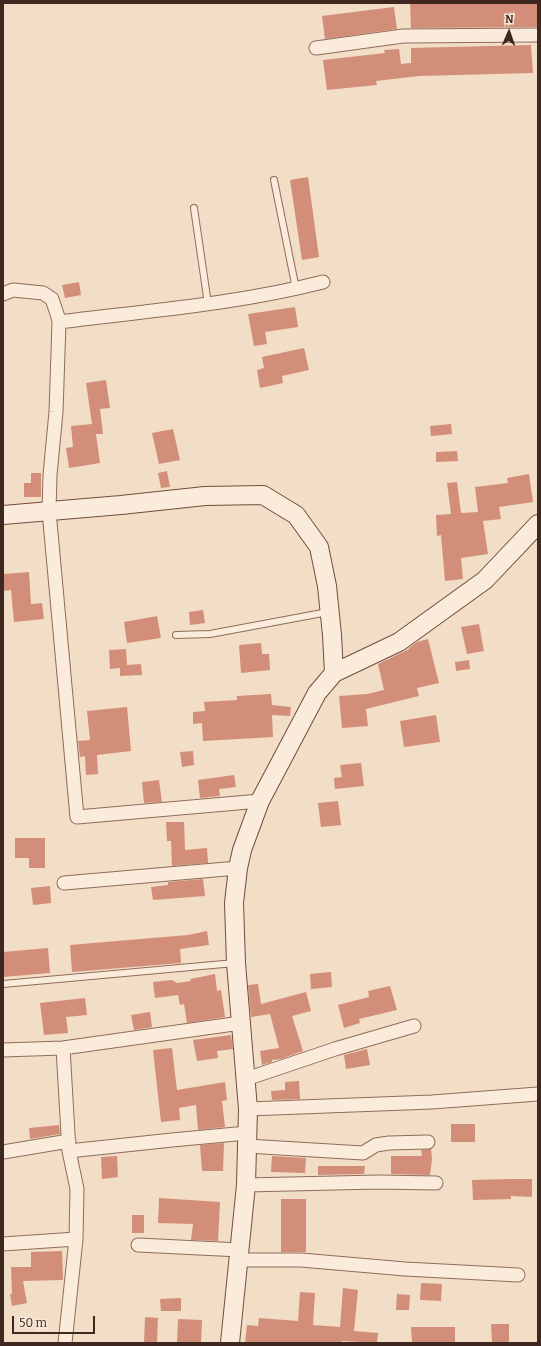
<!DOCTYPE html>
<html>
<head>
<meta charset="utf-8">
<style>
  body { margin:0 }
  #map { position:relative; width:541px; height:1346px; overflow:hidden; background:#f2ddc6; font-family:Bitter,serif }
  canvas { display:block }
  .frame { position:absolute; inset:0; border:4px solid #3e281f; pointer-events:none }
  .north { position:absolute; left:489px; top:12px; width:40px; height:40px; -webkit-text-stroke:3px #f8e8d7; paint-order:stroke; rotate:2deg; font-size:11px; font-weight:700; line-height:16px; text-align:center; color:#3e281f }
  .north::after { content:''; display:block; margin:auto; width:14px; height:18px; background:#3e281f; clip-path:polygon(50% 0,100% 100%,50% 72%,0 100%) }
  .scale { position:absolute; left:12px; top:1316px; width:83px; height:18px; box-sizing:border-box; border:2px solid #3e281f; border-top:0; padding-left:5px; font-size:12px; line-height:14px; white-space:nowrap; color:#3e281f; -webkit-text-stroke:3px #f8e8d7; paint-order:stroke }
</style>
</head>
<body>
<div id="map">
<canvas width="541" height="1346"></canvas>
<div class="frame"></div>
<div class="north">N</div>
<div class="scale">50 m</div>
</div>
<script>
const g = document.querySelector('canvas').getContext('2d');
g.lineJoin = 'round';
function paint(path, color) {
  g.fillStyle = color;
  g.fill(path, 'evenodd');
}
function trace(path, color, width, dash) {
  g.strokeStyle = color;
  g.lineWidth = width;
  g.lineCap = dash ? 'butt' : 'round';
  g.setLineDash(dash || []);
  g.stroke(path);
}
const building = new Path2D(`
  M410,3H538V27L411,28Z
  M394,7L397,29L325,39L322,16Z
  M531,45L533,73L419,76L376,81L377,85L327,90L323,60L385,53L384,50L399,49L401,64L411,63V48Z
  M308,177L319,257L302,260L290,180Z
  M79,282L81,295L65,298L62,285Z
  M295,307L298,327L265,332L267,344L254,346L248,314Z
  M304,348L309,370L282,376L283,383L260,388L257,370L264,368L262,357Z
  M106,380L110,408L100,409L103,434H96L100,463L69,468L66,448L73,447L71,426L92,424L86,383Z
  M451,424L452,434L431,436L430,426Z
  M173,429L180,460L159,464L152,433Z
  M457,451L458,461L436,462V452Z
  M167,471L170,487L161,488L158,473Z
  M31,473H41V497H24V483H31Z
  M529,474L533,502L499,507L501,519L483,521L488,554L461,558L463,579L445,581L441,535L437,536L436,515L451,514L447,483L457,482L461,513L478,512L475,487L508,483L507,478Z
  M29,572L31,604L42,603L44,619L14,622L11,590L4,591L3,574Z
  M203,610L205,623L190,625L189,612Z
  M157,616L161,638L127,643L124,622Z
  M479,624L484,651L467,654L461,627Z
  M428,639L439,683L417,688L419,696L366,709L368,726L342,728L339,696L367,694L384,690L378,664L409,649V648L417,642Z
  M261,643L262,654H269L270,670L241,673L239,645Z
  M126,649L127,665L141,664L142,675L120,676V668L110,669L109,650Z
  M469,660L470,669L456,671L455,662Z
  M271,694L272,705L291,707L290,716L272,715L273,737L203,741L202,723L193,724V712L205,711L204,702L237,700V696Z
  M127,707L131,751L97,755L98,774L86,775L85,756L80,757L78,741L90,740L87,711Z
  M436,715L440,742L404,747L400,721Z
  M193,751L194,765L182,767L180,752Z
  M361,763L364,786L335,789L334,778L342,777L340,765Z
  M234,775L236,787L219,789L220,796L200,798L198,780Z
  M159,780L162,802L144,803L142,782Z
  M338,801L341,825L321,827L318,803Z
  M166,822H184L185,850L207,848L208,863L172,866L171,841H167Z
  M15,838H45V868H29V858H15Z
  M203,879L205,896L153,900L151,887L168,885V882Z
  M50,886L51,903L33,905L31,888Z
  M207,931L209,945L180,949L181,963L72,972L70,945L188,935Z
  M48,948L50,973L3,977V952Z
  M331,972L332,987L311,989L310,974Z
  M215,974L217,991L221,990L225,1017L187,1023L184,1004L180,1005L178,995L155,998L153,982L172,980L177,983L191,981L190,979Z
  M258,984L261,1004L306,992L311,1011L292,1016L303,1051L281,1059L272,1060V1062L262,1065L260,1051L279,1048L270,1014L251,1017L248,985Z
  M390,986L397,1010L359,1019L360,1023L344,1028L338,1005L369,997L368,991Z
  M85,998L87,1015L66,1017L68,1033L44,1035L40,1003Z
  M150,1012L152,1027L134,1030L131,1015Z
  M231,1035L233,1049L217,1051L218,1058L197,1061L193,1040Z
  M172,1048L177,1090L225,1082L227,1100L222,1101L225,1127L198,1130L196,1105L179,1108L180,1120L161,1122L153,1050Z
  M367,1049L370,1065L346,1069L344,1055Z
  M299,1081L300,1099L272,1100L271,1091L285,1090V1082Z
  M451,1124H475V1142H451Z
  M59,1125L60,1134L30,1139L29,1128Z
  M224,1143L223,1171H202L200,1145Z
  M431,1149L432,1159L430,1175L391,1174V1156H422L421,1150Z
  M117,1156L118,1177L102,1179L101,1157Z
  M272,1156L306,1158L305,1173L271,1172Z
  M318,1166H365L364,1174L318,1175Z
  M510,1179H532V1197L511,1196V1199L473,1200L472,1180Z
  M159,1198L220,1202L218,1241L191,1240L193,1224L158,1223Z
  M281,1199H306V1252H281Z
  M132,1215H144V1233H132Z
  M62,1251L63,1280L23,1281L27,1303L12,1306L10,1294H12L11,1267H31V1252Z
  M421,1283L442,1284L441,1301L420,1300Z
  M343,1288L358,1290L354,1331L378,1333L377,1343L342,1341V1343H245L247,1325L258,1326L259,1318L298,1321L300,1292L315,1293L313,1325L340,1327Z
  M397,1294L410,1295L409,1310H396Z
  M181,1298V1311H161L160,1299Z
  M145,1317L158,1318L157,1343H144Z
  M178,1319L202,1320L201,1343H177Z
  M491,1324H509V1343H492Z
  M411,1327H455V1343H412Z`);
const lane = new Path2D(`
  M274,180L296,289
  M194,208L208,304
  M176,635L210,634L328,612
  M3,984L235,963`);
const street = new Path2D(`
  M316,48L403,36L538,35
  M3,294L13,290L43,293L52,299L58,317L59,322L56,412L50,475L49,511L77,817L260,801
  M59,322C147,311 237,304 323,282
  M64,883L238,868
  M63,1048L69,1151L77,1189L76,1239L65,1343
  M3,1050L63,1048L241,1023
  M246,1079L335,1049L414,1026
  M248,1109L432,1102L538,1094
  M247,1146L363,1153L376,1145L389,1143L428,1142
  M69,1151L172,1140L247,1133
  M3,1152L69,1141
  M246,1185L379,1182L436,1183
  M3,1244L76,1239
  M138,1245L240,1250
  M239,1260H301L405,1269L518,1275`);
const secondary = new Path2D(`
  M3,515L121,505L205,496L263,495L296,515L319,547L327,586L332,635L334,673L317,693L260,801L242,850L238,868L234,903L236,963L248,1109L246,1185L230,1343
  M334,673L399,642L485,580L538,524`);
paint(building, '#d38e79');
trace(lane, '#8f6c5a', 8);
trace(street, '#8f6c5a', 15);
trace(secondary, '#714d3d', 20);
trace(lane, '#fbebdb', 6);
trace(street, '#fbebdb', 13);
trace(secondary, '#fbebdb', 18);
</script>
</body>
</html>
